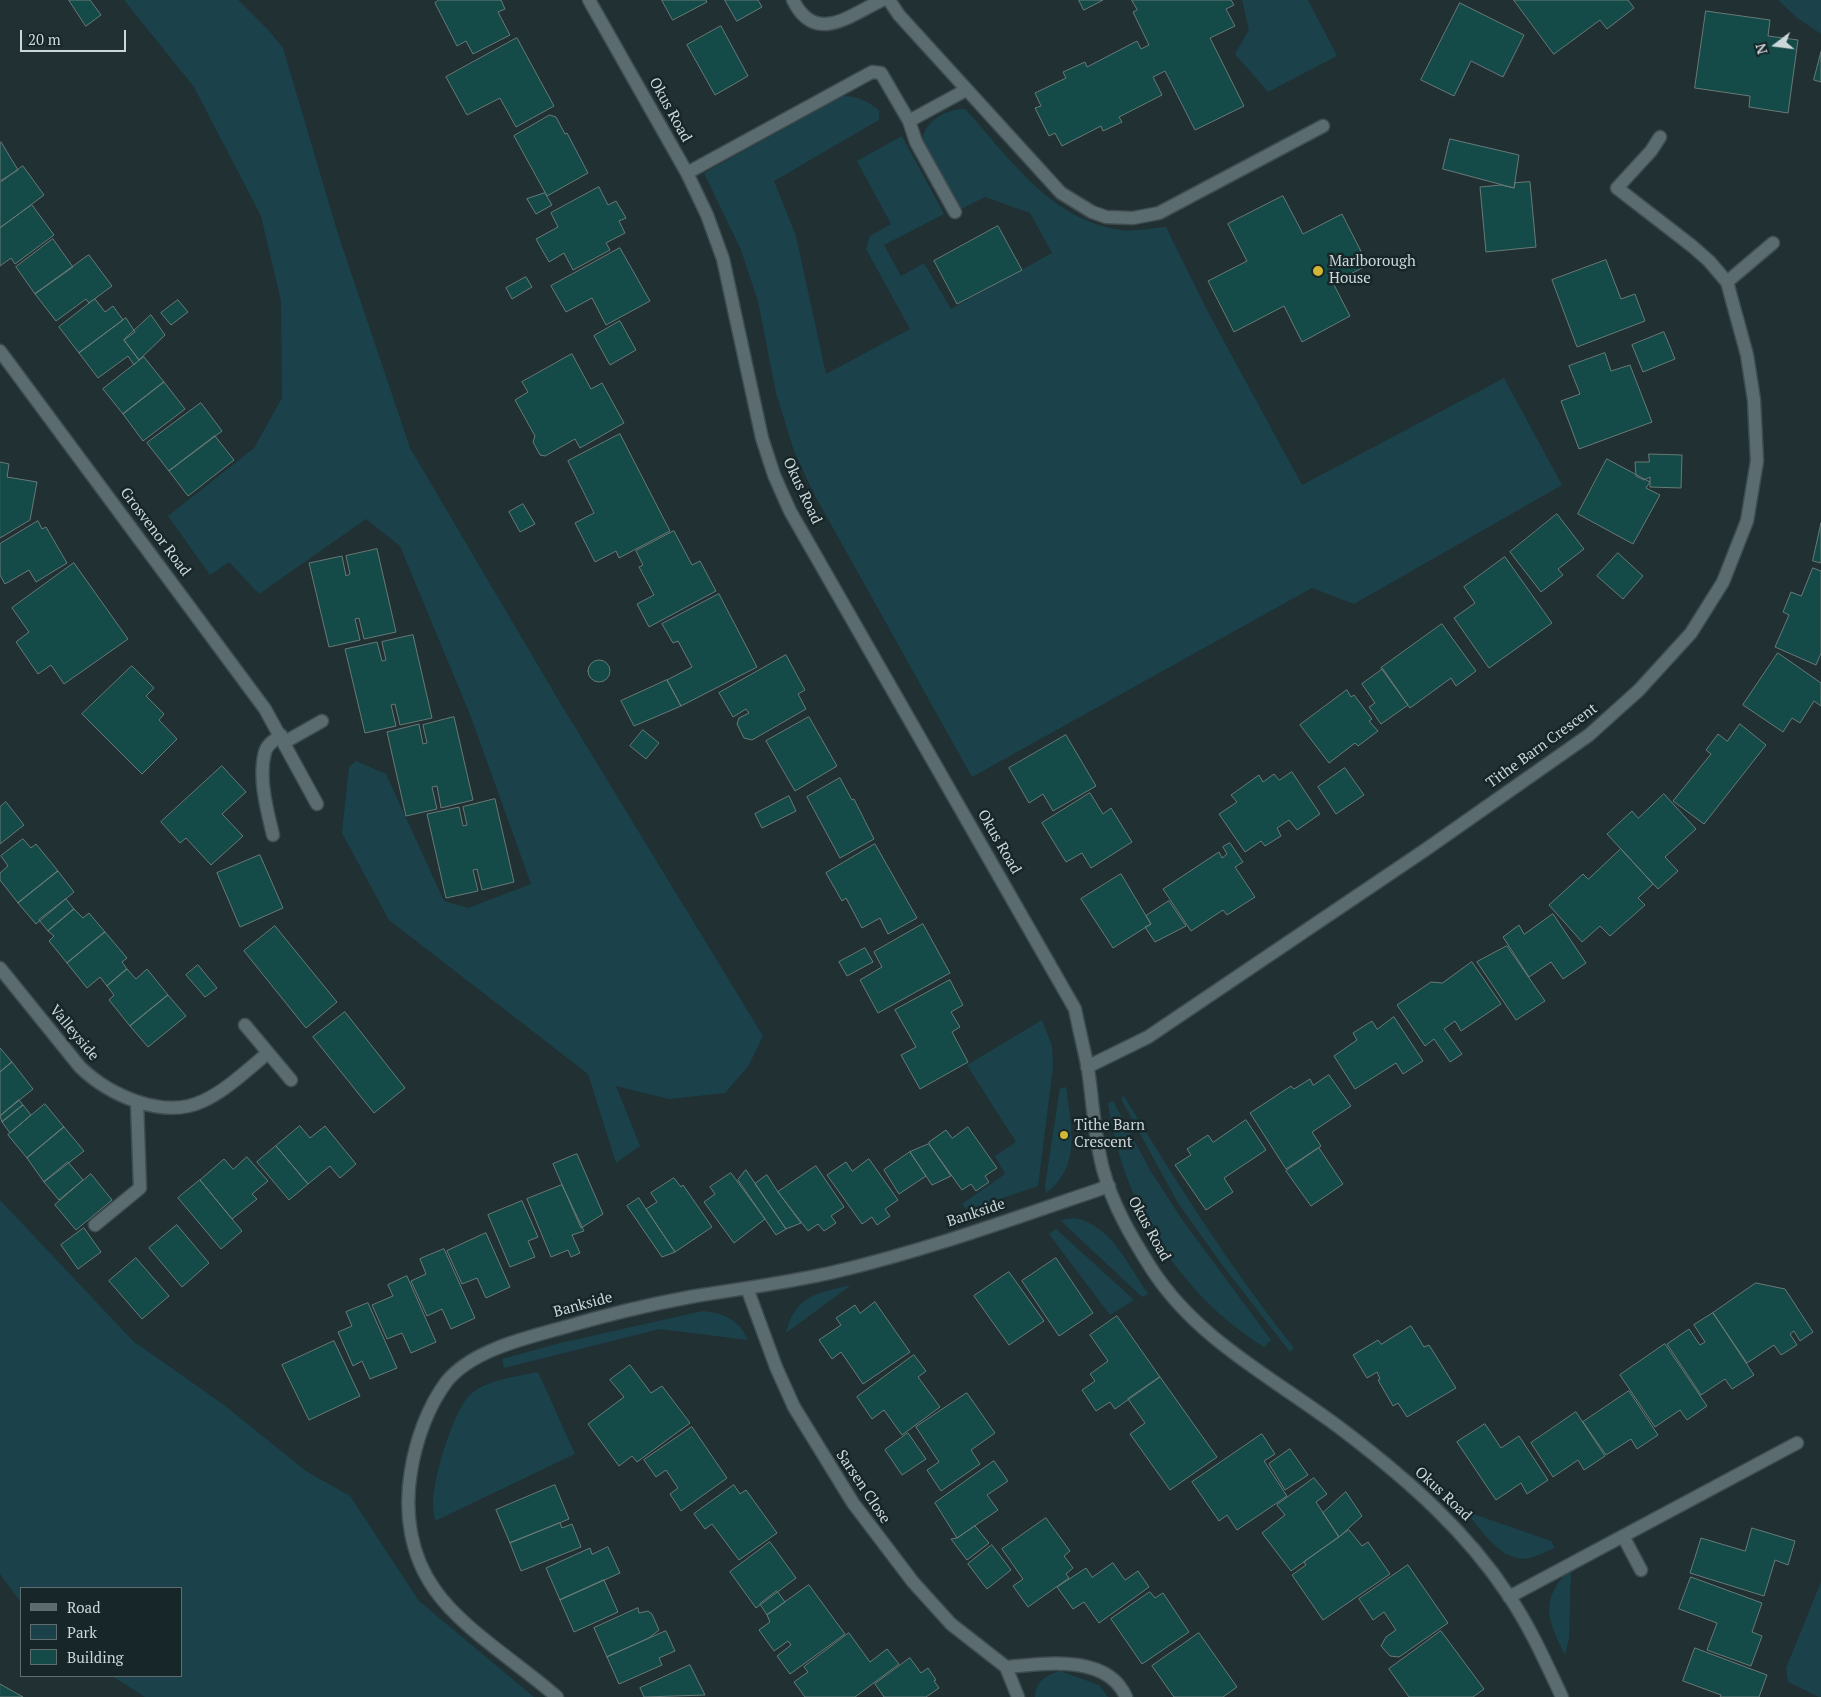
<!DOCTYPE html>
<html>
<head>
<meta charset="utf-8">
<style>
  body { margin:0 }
  #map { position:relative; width:1821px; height:1697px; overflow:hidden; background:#203033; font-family:"PT Serif",serif }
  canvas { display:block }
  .legend { position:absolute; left:20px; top:1587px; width:162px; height:90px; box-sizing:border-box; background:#172629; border:1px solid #606d6f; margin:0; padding:6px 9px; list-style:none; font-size:15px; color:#cdd7d9 }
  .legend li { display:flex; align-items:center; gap:10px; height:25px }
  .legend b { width:25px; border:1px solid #606d6f }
  .north { position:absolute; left:1751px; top:20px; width:50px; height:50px; -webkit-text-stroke:4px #172629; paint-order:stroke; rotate:255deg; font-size:14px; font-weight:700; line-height:20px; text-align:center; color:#cdd7d9 }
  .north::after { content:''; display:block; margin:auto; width:18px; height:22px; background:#cdd7d9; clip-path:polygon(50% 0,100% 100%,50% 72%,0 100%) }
  .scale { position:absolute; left:20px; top:30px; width:106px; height:22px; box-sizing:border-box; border:2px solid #cdd7d9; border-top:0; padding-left:6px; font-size:15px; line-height:18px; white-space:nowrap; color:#cdd7d9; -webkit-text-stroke:4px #172629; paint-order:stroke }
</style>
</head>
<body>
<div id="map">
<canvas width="1821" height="1697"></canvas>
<ul class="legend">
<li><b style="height:6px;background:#5b6c70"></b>Road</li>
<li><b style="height:14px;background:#1b424a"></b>Park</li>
<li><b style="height:14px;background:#144a47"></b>Building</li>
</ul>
<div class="north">N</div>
<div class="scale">20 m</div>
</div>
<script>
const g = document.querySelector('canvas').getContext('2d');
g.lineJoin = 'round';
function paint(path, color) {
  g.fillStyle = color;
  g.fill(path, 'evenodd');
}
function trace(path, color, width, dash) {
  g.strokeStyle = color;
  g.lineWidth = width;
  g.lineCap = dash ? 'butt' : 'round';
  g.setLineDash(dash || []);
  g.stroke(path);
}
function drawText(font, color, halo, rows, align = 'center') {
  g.font = font + ' "PT Serif",serif';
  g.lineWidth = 5;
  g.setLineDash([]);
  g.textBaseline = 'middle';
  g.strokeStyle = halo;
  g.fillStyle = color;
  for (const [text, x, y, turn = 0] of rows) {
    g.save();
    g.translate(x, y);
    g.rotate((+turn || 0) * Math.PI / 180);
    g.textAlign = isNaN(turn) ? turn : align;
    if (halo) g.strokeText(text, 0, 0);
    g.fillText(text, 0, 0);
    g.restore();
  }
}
const green = new Path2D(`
  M124,0H238L269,31L283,48L338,234L410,448L556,696L763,1036L749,1065L725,1093L669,1099L616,1086L640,1146L616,1163L588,1074L389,920L342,833L349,767L356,761L386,774L444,901L468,908L531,884L471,717L400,546L366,519L259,594L229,562L210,575L168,516L254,448L282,398L281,301L261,216L194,87Z
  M1242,0H1308L1337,56L1268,92L1235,54L1249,30Z
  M1778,0H1821V34L1796,17Z
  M843,96C858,96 867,101 879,110V120L774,181L796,236L826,374L910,329L866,249L870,236L891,224L857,161L902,136L944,214L884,245L901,276L924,263L951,309L1052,253L1030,213L985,197L961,209L922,141C925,121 945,109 965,109C1010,158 1050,220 1121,230C1135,232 1152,228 1166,227L1208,312L1302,485L1504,378L1562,485L1354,604L1312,588L972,777L813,492L794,451L776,393L758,301L741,250L704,173Z
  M1042,1020L1052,1046L1053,1066L1038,1186L967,1210L962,1204L1005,1174L995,1156L1016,1142L967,1065Z
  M1066,1087C1071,1125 1082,1167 1046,1193L1045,1186L1060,1088Z
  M1124,1096C1178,1185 1230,1267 1294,1348L1290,1352L1223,1266L1178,1203L1121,1099Z
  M1113,1101L1150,1170L1183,1221L1271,1340L1264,1347C1179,1294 1122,1202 1108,1103Z
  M0,1200L133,1341L224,1405L306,1471L350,1496L419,1601L534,1697H145L112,1676H181V1588H21V1603L0,1574Z
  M1075,1218C1112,1226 1128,1265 1148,1294L1142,1297L1060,1220Z
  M1056,1229L1134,1300L1110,1315L1049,1234Z
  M851,1285L786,1333C795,1295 818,1293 851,1285Z
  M703,1311C724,1313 739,1320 748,1340L660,1329L504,1368L502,1359L560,1343Z
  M538,1372L575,1454L435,1521C434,1515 433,1508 433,1502C434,1477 453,1409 472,1393C490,1379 516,1377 538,1372Z
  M1465,1511L1551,1541L1555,1548C1547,1551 1538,1556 1529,1558C1502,1564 1480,1528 1465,1511Z
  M1571,1568L1569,1638L1565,1655C1547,1618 1539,1600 1571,1568Z
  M1821,1582V1697H1819L1788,1682L1786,1668Z
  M1060,1671L1099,1685L1108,1697H1035C1035,1682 1046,1675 1060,1671Z`);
const building = new Path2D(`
  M69,0H90L101,15L86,26Z
  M439,0H501L505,9L498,12L510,35L473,54L466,41L457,46L435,3Z
  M662,0H706L707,2L673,20Z
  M725,0H758L762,7L737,21Z
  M1079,0H1103L1084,10Z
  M1132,0H1231L1234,5L1226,9L1235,26L1210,38L1244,106L1195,130L1165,71L1153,77L1162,95L1119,117L1122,122L1103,131L1101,126L1062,146L1055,133L1049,136L1035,108L1041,106L1035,93L1066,78L1063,72L1085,62L1087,67L1137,41L1141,49L1149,45L1133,12L1137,10Z
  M1514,0H1628L1634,8L1607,29L1600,20L1554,54Z
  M1460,3L1524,35L1503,77L1471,61L1454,96L1421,80Z
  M1706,11L1770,20L1768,36L1798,40L1788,113L1749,107L1750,96L1695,88Z
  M721,26L748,76L715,95L687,45Z
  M517,38L554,106L516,127L500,98L467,115L446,77Z
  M1821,52V82L1814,80Z
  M550,115L556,117L565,134L567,133L588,173L547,196L514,136Z
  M1450,139L1519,155L1514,188L1443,169Z
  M1,142L18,170L0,181V143Z
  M23,166L44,195L0,228V183Z
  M1530,182L1536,247L1486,252L1480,187L1501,185L1514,188L1515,183Z
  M599,187L608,205L616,201L626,218L619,221L625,233L606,243L610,250L573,270L564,253L549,262L536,239L558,227L551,213Z
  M545,193L552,205L536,214L527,199Z
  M1283,196L1303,234L1342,214L1368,265L1333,283L1350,316L1302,342L1284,306L1234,332L1208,281L1247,261L1228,224Z
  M32,205L54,235L15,264L11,258L0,266V228Z
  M998,226L1022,270L957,304L934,261Z
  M53,239L73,267L35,294L16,267Z
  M620,248L650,301L606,325L592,298L566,312L551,286Z
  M89,255L112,286L89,303L86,299L56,321L35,294Z
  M1606,260L1621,299L1635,294L1645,321L1577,347L1552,280Z
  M526,277L532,287L512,299L506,288Z
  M95,299L105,312L113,306L123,320L79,353L59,327Z
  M178,300L188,312L171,325L161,313Z
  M151,315L165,335L139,360L124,340Z
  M126,318L135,332L124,340L139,360L134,365L128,356L98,378L79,353Z
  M620,321L636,350L610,365L594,336Z
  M1664,332L1675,359L1643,372L1632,345Z
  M1605,353L1611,371L1630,365L1652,422L1579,449L1561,401L1580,394L1569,366Z
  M572,354L591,389L602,383L624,423L580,448L575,439L545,456L540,455L533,442L535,436L515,400L528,392L522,382Z
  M144,357L164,382L123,414L103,389Z
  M164,382L185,409L143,441L123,414Z
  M201,403L222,431L169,471L147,443Z
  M620,434L670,531L619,558L616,551L595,562L575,523L594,513L568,461Z
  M215,436L234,460L188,496L169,471Z
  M1649,454L1682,455L1681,488L1650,487V477L1644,480L1636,476L1635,462H1649Z
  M1607,459L1650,482L1646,488L1660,495L1633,544L1578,514Z
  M0,462L9,464L7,477L37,482L30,520L0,538Z
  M523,504L535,524L520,532L509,512Z
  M1557,514L1584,549L1558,569L1563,575L1541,592L1510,552Z
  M38,521L42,529L46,527L67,563L36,582L29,570L5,584L0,575V544Z
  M1821,523V563L1813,561Z
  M674,531L692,565L700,561L716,591L649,627L637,604L654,595L639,567L643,565L636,551Z
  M377,549L396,632L364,639L359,618L355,619L360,640L329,647L309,563L342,556L346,576L350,574L346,556Z
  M1618,553L1643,576L1623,599L1597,576Z
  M1505,557L1552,623L1489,668L1454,618L1475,603L1464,587Z
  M74,563L128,639L64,684L51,665L38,674L16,642L29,632L12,608Z
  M1813,568L1821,571V653L1816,665L1775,647L1789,615L1783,612L1791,592L1801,596Z
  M719,594L757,667L681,706L667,680L692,667L678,641L673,643L662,624Z
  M1442,624L1476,671L1456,686L1451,678L1410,708L1381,668Z
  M413,635L432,718L400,725L395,704L391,705L396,726L365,733L345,649L377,642L382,661L386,660L382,642Z
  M1778,653L1821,683V706L1814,701L1800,723L1792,718L1783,732L1743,705Z
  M786,655L805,690L798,694L806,709L752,740L744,738L737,724L739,718L749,713L746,709L733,717L719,693Z
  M588 671a11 11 0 1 1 22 0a11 11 0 1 1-22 0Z
  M132,666L154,688L146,696L164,714L159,720L177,739L142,774L82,714Z
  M1383,669L1408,705L1381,724L1369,707L1375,703L1362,684Z
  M667,680L681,706L634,726L621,701Z
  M1347,690L1351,697L1354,695L1372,719L1369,721L1378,731L1358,746L1355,743L1329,763L1300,725Z
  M454,717L473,800L441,808L437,786L432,787L437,809L406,816L387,732L419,724L423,744L427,743L423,725Z
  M809,717L837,766L795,791L766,741Z
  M1740,724L1766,745L1704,824L1673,801L1711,754L1706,750L1718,734L1727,741Z
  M643,730L659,743L646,759L630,746Z
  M1066,735L1096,786L1053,811L1043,794L1029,803L1009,768Z
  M222,766L246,792L222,814L243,836L211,865L186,838L180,843L161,822Z
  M1345,768L1364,795L1336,814L1318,787Z
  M1292,772L1320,814L1297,830L1289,820L1277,828L1281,836L1265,846L1261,841L1245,852L1219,814L1237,802L1231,795L1259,775L1263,782L1274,774L1279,780Z
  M840,778L852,800L854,799L874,839L840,858L807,797Z
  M1090,793L1103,814L1111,808L1132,842L1091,868L1082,853L1066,862L1042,823Z
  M1664,794L1696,829L1665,857L1678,871L1658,889L1607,834L1632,811L1638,818Z
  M789,796L796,811L762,828L755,814Z
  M495,799L514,882L482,890L477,869L473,870L478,891L446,898L427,814L459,807L463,826L467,825L463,807Z
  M6,802L24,825L0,844V807Z
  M23,839L31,848L36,844L58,871L18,903L0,880V873L8,866L1,856Z
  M1230,843L1243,862L1235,867L1255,897L1227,915L1223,910L1191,931L1163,889L1219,852L1222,858L1227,854L1223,847Z
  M875,844L917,918L888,934L880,918L862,928L846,898L842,901L826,873Z
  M1621,849L1653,884L1638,898L1645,905L1610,936L1600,926L1582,942L1549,905L1583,874L1588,879Z
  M260,855L283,908L240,927L217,873Z
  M58,871L74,892L36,924L18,903Z
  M1121,874L1151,924L1113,948L1081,899Z
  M66,899L74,909L48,931L39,920Z
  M1169,901L1186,926L1155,942L1145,927L1151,924L1146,916Z
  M74,909L83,918L89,913L105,932L67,963L49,941L54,936L48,931Z
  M1553,914L1586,963L1563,979L1551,962L1529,977L1503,937L1519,925L1524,934Z
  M923,924L950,973L878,1013L860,980L882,967L874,952Z
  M275,926L337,1002L306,1028L244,951Z
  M105,932L127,958L122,962L127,969L107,986L100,977L87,988L67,963Z
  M1507,946L1545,1001L1516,1020L1477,962Z
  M865,948L873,962L847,976L839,962Z
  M1472,962L1501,1004L1461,1031L1455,1021L1444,1029L1462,1054L1450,1062L1434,1039L1425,1046L1397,1005L1431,982L1442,983Z
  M198,965L217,988L205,997L186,975Z
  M127,969L136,979L147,969L168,995L130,1026L109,1000L114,995L107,986Z
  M950,980L963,1005L951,1012L960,1027L952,1032L968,1062L920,1089L901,1055L916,1047L895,1010Z
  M168,995L186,1016L148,1047L130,1026Z
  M345,1012L405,1088L374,1113L313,1037Z
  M1394,1017L1423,1061L1403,1074L1396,1063L1355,1089L1334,1056L1357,1040L1353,1033L1372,1021L1377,1029Z
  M0,1048L12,1062L0,1072Z
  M12,1062L33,1089L0,1116V1072Z
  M1329,1075L1351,1106L1312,1132L1321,1146L1286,1169L1250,1113L1291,1086L1294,1089L1310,1079L1313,1085Z
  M19,1100L23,1105L2,1122L0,1116Z
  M45,1104L64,1127L27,1158L8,1135Z
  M23,1105L31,1115L10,1133L2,1122Z
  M1246,1120L1266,1150L1224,1178L1233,1192L1206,1210L1175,1165L1191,1155L1187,1149L1208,1135L1213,1142Z
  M300,1126L310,1138L325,1126L356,1164L340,1178L330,1166L308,1184L276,1146Z
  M64,1127L84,1151L44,1182L27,1158Z
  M968,1127L997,1168L985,1176L989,1182L976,1191L971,1184L962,1190L929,1144V1142L946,1130L952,1138Z
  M929,1144L951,1176L932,1185L910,1152Z
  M276,1146L308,1184L289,1200L257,1162Z
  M1319,1148L1343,1184L1311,1206L1286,1171Z
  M910,1152L926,1176L899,1194L884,1170Z
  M577,1154L603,1214L581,1228L553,1164Z
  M247,1157L268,1181L252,1194L257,1199L232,1219L200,1180L224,1159L233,1169Z
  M869,1159L898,1200L885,1209L890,1216L877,1225L872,1217L862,1224L827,1175L846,1162L852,1171Z
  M68,1162L83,1180L59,1200L44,1182Z
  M816,1166L844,1207L831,1216L836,1223L824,1231L818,1224L808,1231L778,1192Z
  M746,1170L786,1229L776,1235L738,1180Z
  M731,1173L765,1219L734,1243L704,1202L715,1194L710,1187Z
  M91,1174L112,1200L76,1230L55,1205Z
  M767,1175L778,1192L801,1223L786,1229L755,1184Z
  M674,1178L681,1187L683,1185L712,1227L675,1252L646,1209L657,1202L651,1193Z
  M200,1180L242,1231L221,1249L178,1198Z
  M562,1185L584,1231L572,1235L580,1253L571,1257L568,1250L551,1257L527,1199Z
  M639,1198L646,1209L675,1252L662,1257L627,1206Z
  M522,1201L538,1237L528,1241L535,1257L510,1267L488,1215Z
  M177,1225L209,1263L182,1287L149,1248Z
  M84,1228L101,1252L78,1269L61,1245Z
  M486,1233L510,1287L486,1298L477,1278L462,1284L447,1251Z
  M444,1249L475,1318L451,1329L442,1309L427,1316L411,1281L426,1274L420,1259Z
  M136,1258L169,1296L142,1319L109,1281Z
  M1056,1258L1093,1313L1059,1336L1022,1281Z
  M1009,1272L1044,1321L1009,1345L974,1296Z
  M407,1276L436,1342L411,1353L402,1333L387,1339L372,1305L393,1296L388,1285Z
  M1756,1283L1785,1289L1813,1332L1800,1341L1794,1331L1790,1334L1797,1345L1781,1355L1774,1345L1747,1363L1713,1313Z
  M875,1302L910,1352L863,1384L841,1352L832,1359L819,1340L841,1325L836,1318L855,1305L860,1313Z
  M368,1303L397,1368L370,1379L362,1361L353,1366L338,1332L352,1326L346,1312Z
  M1713,1313L1754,1375L1732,1389L1725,1379L1701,1395L1667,1344L1689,1329L1700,1345L1705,1342L1694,1325Z
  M1117,1316L1160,1377L1115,1409L1110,1402L1096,1411L1082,1390L1095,1381L1090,1374L1108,1361L1090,1335Z
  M1411,1326L1424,1347L1429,1345L1456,1388L1407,1417L1398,1403L1393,1406L1378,1380L1380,1379L1377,1372L1367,1378L1353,1355L1378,1340L1381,1344Z
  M334,1341L360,1396L309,1420L282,1365Z
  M1665,1344L1707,1406L1687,1420L1680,1410L1655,1427L1620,1375Z
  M914,1355L926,1371L918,1377L940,1407L902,1435L884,1410L872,1419L857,1397Z
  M630,1365L651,1393L662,1386L690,1423L637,1462L632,1456L619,1466L588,1424L624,1397L610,1380Z
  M1160,1377L1217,1457L1170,1490L1130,1434L1145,1423L1128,1399Z
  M1629,1391L1658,1435L1637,1449L1631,1439L1606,1455L1583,1422Z
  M967,1393L995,1433L971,1450L980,1464L941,1491L927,1470L939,1462L916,1427Z
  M1576,1412L1605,1456L1584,1470L1578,1460L1553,1477L1531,1443Z
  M1485,1424L1501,1448L1519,1436L1548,1480L1527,1494L1521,1483L1496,1500L1457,1442Z
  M692,1427L727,1478L681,1511L670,1494L678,1488L666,1470L656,1477L644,1460Z
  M908,1433L926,1459L902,1475L885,1450Z
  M1262,1434L1275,1454L1264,1461L1287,1496L1237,1530L1227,1515L1219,1521L1192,1482Z
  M1290,1449L1308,1475L1285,1490L1269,1464Z
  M994,1461L1008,1481L987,1495L998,1510L957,1538L935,1503Z
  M1314,1478L1327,1494L1316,1502L1339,1537L1291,1571L1262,1533L1285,1515L1277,1505Z
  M555,1485L569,1519L510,1543L496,1510Z
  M734,1485L740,1494L746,1490L777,1533L739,1560L712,1524L705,1529L694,1514Z
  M1346,1492L1362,1516L1339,1537L1323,1513Z
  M1046,1518L1070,1551L1064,1556L1073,1568L1066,1574L1069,1578L1028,1607L1013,1586L1023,1579L1002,1549Z
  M560,1523L562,1528L572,1524L581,1547L521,1571L510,1543Z
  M975,1526L989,1543L967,1560L951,1539L957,1538Z
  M1752,1528L1795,1541L1788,1565L1775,1560L1764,1596L1690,1573L1701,1538L1745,1551Z
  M1349,1530L1362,1546L1368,1542L1390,1574L1323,1620L1292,1575L1306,1565L1304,1562Z
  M770,1542L796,1578L756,1608L730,1572Z
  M992,1545L1011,1570L987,1589L968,1564Z
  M608,1547L620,1573L560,1600L546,1568L590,1548L592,1554Z
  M1113,1563L1125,1580L1138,1571L1149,1587L1099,1623L1084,1602L1073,1609L1057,1587L1086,1568L1092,1577Z
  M1408,1565L1448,1623L1399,1657L1390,1656L1381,1646L1386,1637L1396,1630L1384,1612L1373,1620L1359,1599Z
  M1691,1577L1762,1603L1752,1632L1762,1636L1751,1666L1707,1650L1717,1623L1679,1609Z
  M604,1580L618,1612L574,1632L560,1600Z
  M809,1585L845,1634L790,1674L777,1656L791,1645L788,1641L774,1651L759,1630L770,1622L767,1615Z
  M777,1591L785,1602L767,1615L760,1604Z
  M1150,1592L1155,1598L1163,1593L1189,1632L1142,1664L1111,1619Z
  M638,1608L639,1613L648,1611L652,1614L659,1630L649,1638L607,1657L594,1628Z
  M666,1631L675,1651L659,1658L662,1665L619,1684L607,1657Z
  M1441,1631L1484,1689L1473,1697H1409L1389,1669Z
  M849,1633L870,1662L887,1649L899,1664L855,1697H805L794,1682L808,1672L804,1667Z
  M1199,1633L1237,1687L1223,1697H1174L1152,1666Z
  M1695,1648L1767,1675L1759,1697H1720L1721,1695L1683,1681Z
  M910,1658L921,1673L928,1668L936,1680L934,1681L939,1688L926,1697H884L875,1684Z
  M690,1665L705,1695L644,1697L640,1688Z
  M0,1684L23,1697H0Z`);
const minor = new Path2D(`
  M589,0L687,173L707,215L723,259L762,438L774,475L790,511L1075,1009C1079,1029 1084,1049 1088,1069C1093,1102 1094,1136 1103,1169C1112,1204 1132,1238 1151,1268C1199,1343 1280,1381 1348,1434C1409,1481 1466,1531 1509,1596C1530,1627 1546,1663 1562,1697
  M793,0C815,45 849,16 882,0
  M889,0L899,15L1061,193L1092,212L1106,217L1133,218L1159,213L1323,126
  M687,173L872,72L881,73L909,121
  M955,212L916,142L909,121L966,90
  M1727,282L1773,243
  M0,351L265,709L317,804
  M285,742L322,721
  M273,835C267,810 258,778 265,752C267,744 275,740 281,735
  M0,968L80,1067C109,1095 163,1120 203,1101C227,1090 248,1069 268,1053
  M245,1025L291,1080
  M1087,1067L1148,1037L1425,850L1589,735L1639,690L1691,633L1723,582L1747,521L1757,461L1754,400L1747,355L1727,282L1709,261L1692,246L1617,188L1651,151L1660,137
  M95,1225L140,1188L137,1102
  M747,1288L776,1367L794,1407L853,1503L913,1582L951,1624L1006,1667L1018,1697
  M1623,1536L1641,1570
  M1509,1597L1797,1443
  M1006,1667C1043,1664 1107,1653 1126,1697
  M557,1697C520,1664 462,1629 435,1590C410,1555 404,1512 411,1471C416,1440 428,1406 447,1381C472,1351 522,1339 558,1329C602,1316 646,1305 690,1297C738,1289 787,1283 834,1272C928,1250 1018,1217 1109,1186`);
const markers = [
  [1318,271,6,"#d0b836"],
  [1064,1135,5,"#d0b836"]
];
const streetNames = [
  ["Okus Road",670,110,61],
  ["Okus Road",802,491,65],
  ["Grosvenor Road",155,532,53],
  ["Tithe Barn Crescent",1542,746,-36],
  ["Okus Road",999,842,60],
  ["Valleyside",74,1033,50],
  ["Bankside",976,1213,-18],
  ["Okus Road",1149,1229,61],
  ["Bankside",583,1305,-15],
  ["Sarsen Close",863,1487,56],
  ["Okus Road",1443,1494,43]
];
const poiNames = [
  ["Marlborough",1329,262],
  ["House",1329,279],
  ["Tithe Barn",1074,1126],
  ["Crescent",1074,1143]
];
paint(green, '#1b424a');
paint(building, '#144a47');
trace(building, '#687a78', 1);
trace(minor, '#404d50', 15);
trace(minor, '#5b6c70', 12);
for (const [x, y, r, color] of markers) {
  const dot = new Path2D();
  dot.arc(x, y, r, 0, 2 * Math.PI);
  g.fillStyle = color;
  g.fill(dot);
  trace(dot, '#172629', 2);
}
drawText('15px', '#cdd7d9', '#172629', streetNames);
drawText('15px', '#cdd7d9', '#172629', poiNames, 'left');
</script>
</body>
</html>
